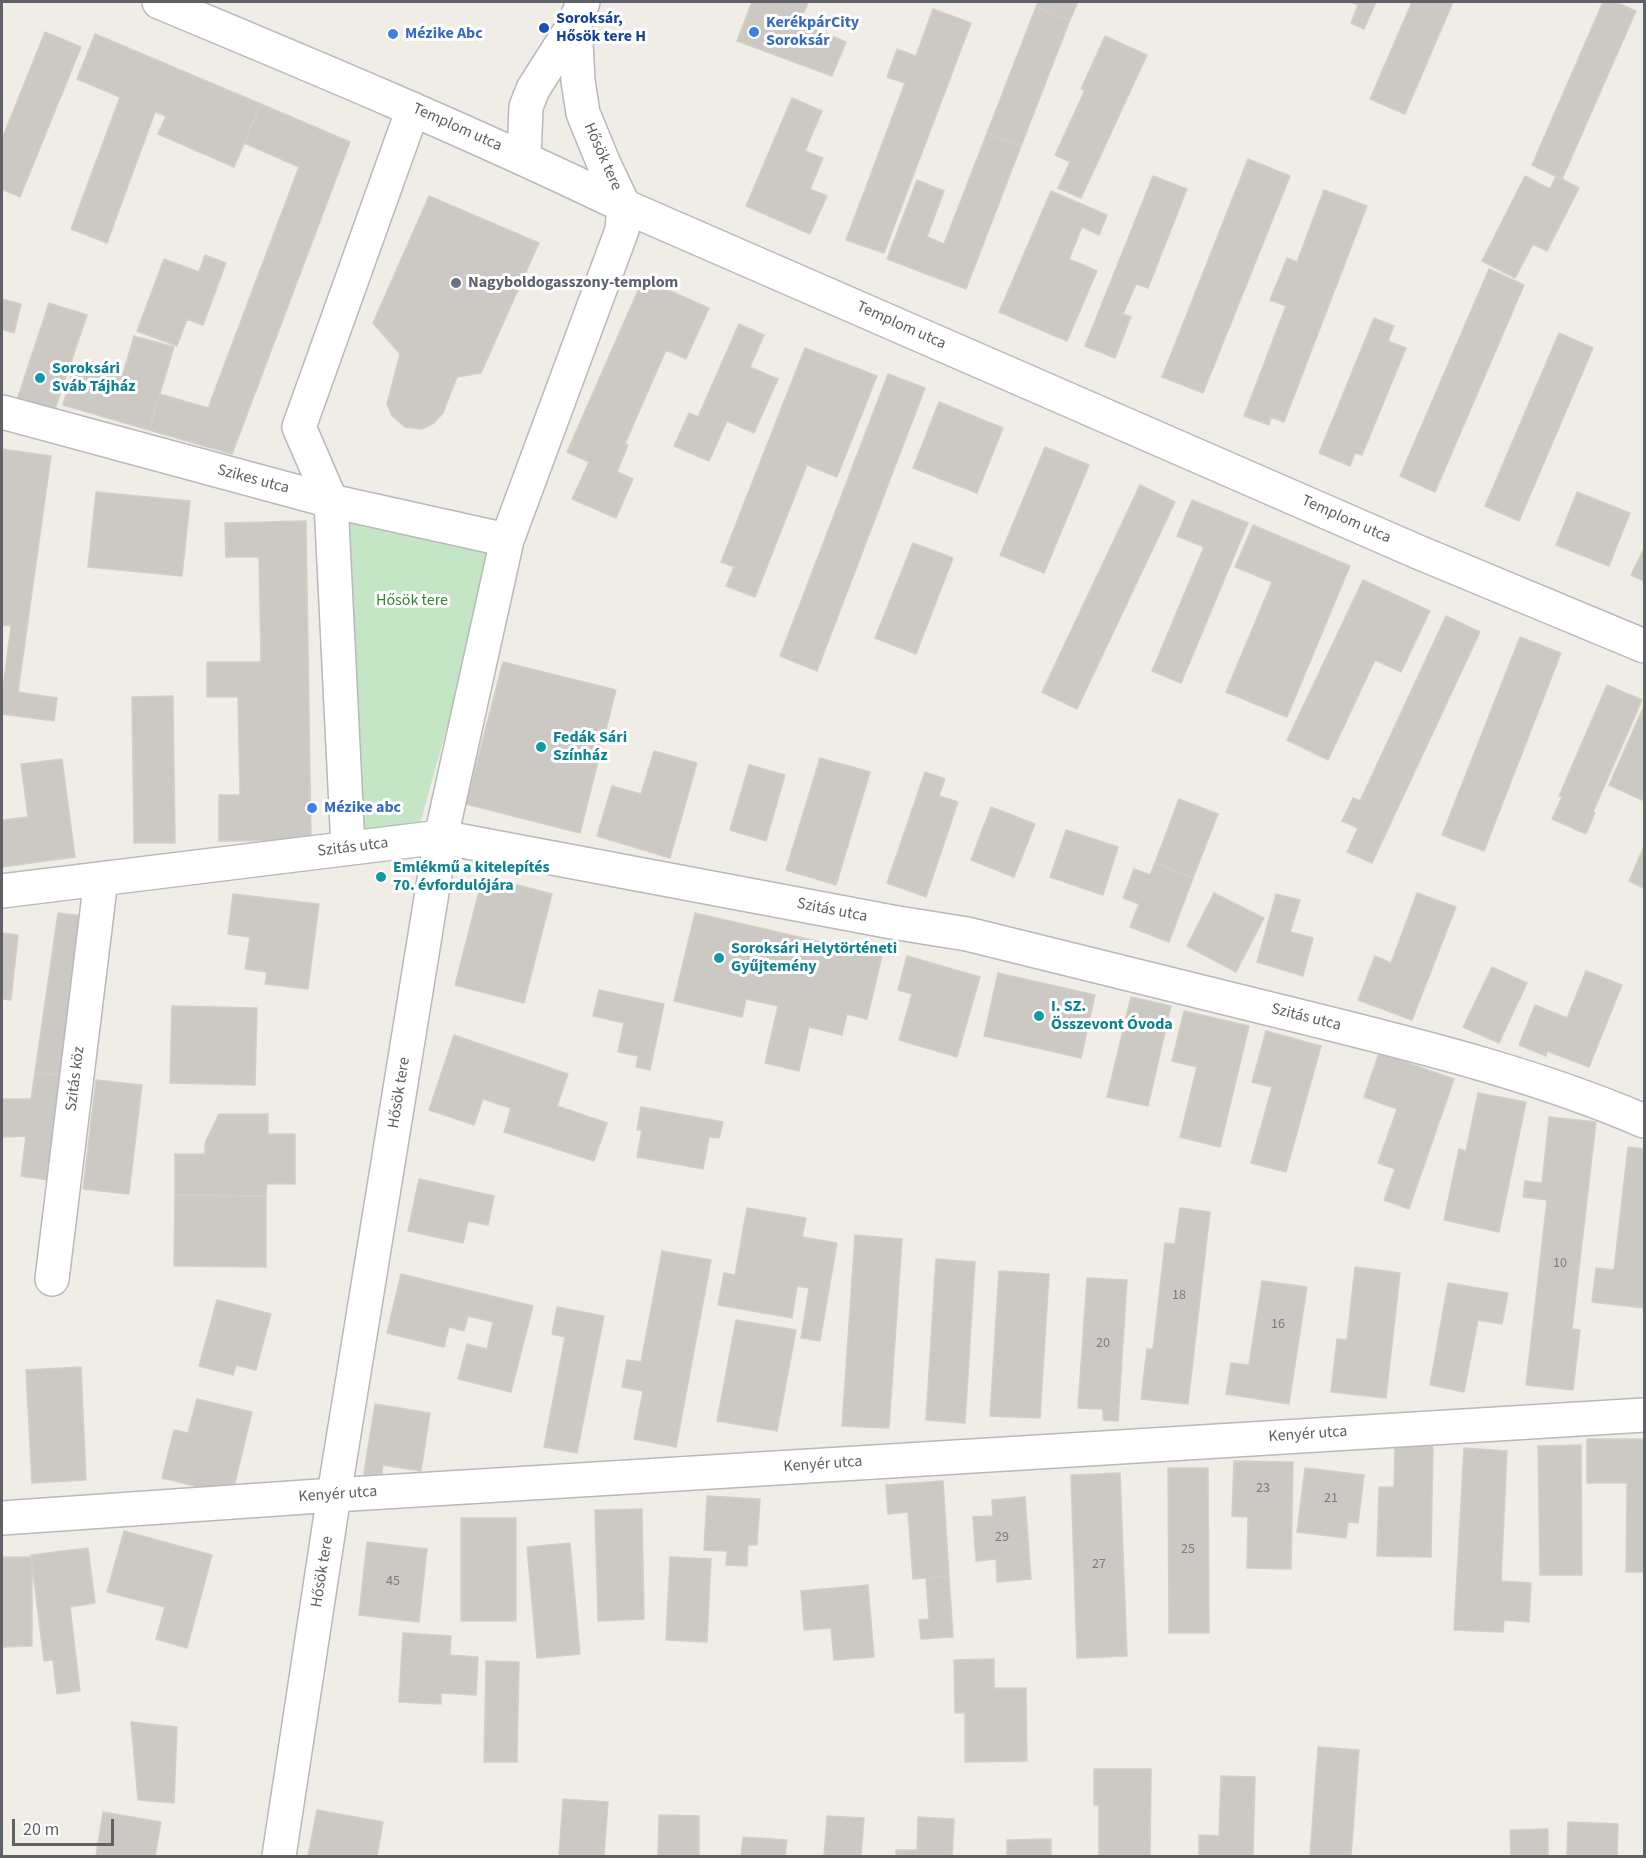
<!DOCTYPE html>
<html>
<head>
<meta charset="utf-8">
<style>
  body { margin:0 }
  #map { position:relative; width:1646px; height:1858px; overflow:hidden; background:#f0ede6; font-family:"Source Sans 3",sans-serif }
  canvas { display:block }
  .frame { position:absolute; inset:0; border:3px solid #5e6266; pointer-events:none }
  .scale { position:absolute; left:12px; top:1819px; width:102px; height:27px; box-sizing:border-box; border:3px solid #5e6266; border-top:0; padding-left:8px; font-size:18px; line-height:21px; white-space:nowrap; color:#5e6266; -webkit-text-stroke:4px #fff; paint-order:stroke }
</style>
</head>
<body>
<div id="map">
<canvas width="1646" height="1858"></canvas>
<div class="frame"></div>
<div class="scale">20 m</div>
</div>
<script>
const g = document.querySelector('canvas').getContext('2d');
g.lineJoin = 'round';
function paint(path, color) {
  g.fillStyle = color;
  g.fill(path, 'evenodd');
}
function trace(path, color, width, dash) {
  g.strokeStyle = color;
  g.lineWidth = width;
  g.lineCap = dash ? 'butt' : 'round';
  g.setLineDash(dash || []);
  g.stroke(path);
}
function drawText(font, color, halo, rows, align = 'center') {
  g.font = font + ' "Source Sans 3",sans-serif';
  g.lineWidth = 6;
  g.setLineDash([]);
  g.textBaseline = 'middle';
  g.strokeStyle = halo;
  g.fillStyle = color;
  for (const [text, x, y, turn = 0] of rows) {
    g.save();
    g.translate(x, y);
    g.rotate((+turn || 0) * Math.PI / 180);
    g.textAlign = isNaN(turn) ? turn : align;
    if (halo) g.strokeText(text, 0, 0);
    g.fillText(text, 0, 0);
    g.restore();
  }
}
const green = new Path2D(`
  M340,513L497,548L418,831L355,836Z`);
const building = new Path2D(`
  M752,2H808L800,23L846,42L832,76L737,41Z
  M1038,2H1078L1070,20L1036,7Z
  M1350,2H1376L1364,29L1351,23L1358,5Z
  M1412,2H1453L1405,114L1370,99Z
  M1603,2H1615L1636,11L1562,179L1532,165Z
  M1036,7L1070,20L1021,146L987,133Z
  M933,9L971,23L884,253L846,240L905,83L887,77L897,49L916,56Z
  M45,32L81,47L20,197L2,189V139Z
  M95,34L261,104L234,167L158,134L166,116L155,112L107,243L71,229L120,97L77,79Z
  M1105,36L1147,55L1081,198L1058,188L1070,162L1055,155L1085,90L1081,89Z
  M792,98L822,111L805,151L823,158L810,189L827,196L810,234L746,206Z
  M261,104L350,142L232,454L149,430L160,394L208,408L299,167L244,143Z
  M987,133L1021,146L966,289L887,259L917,180L944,191L927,237L944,244Z
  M1248,159L1290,176L1203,393L1162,377Z
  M1153,176L1187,189L1148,288L1136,284L1123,314L1131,317L1115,358L1085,346Z
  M1525,176L1550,189L1556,176L1579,188L1547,251L1533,244L1515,278L1482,261Z
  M1324,190L1367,206L1284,422L1271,417L1269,425L1244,416L1286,306L1270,300L1287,258L1297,262Z
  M1051,191L1107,215L1099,235L1082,227L1069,259L1097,271L1067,341L999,312Z
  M429,196L539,243L481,373L457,377L443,413L434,423L422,429L405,427L392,416L387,404L400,354L373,323Z
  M205,255L226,263L203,325L187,319L177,346L137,331L164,259L199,272Z
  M1489,269L1524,285L1435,492L1400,476Z
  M643,279L709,308L686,359L666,350L625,444L628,445L617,472L633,479L616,518L572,499L589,462L567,452Z
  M2,299L21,304L14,333L2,329Z
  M49,303L87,315L54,412L17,400Z
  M1374,318L1394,326L1388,341L1406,348L1362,455L1355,453L1350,466L1319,453Z
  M739,324L764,335L750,367L778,379L754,433L727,421L709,461L674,446L689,413L698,417Z
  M1559,333L1593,348L1519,521L1485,506Z
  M134,336L174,347L149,430L63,405L75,363L122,377Z
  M805,348L877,376L837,477L807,465L755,597L726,586L734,567L721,562Z
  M888,374L925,388L817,671L780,656Z
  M939,402L1003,428L977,493L913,468Z
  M1045,447L1089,465L1044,573L1000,555Z
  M2,449L51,456L18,692L57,698L54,721L2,714V695L11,626L2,625Z
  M1140,485L1175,502L1077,709L1042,692Z
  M96,492L190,501L182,576L88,567Z
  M1577,492L1630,513L1609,566L1556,545Z
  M1192,500L1248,523L1181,683L1152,671L1204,547L1177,536Z
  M306,521L311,840L219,841V795H240L238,697H207V662H261L259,557H226L225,523Z
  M1253,525L1350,566L1287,717L1226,692L1272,582L1235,567Z
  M913,543L953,558L916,654L875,638Z
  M1644,548V581L1631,575Z
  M1363,580L1430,611L1401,672L1375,660L1328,760L1287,740Z
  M1446,616L1480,632L1372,863L1347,852L1358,828L1342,821L1353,798L1360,801Z
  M1520,637L1561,653L1484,851L1442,835Z
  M503,662L616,690L580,833L466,804Z
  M1607,685L1642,700L1593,812L1595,813L1586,834L1552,819L1562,797L1559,796Z
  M173,696L175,843H134L132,697Z
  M1644,706V795L1642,800L1609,785Z
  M654,751L697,763L670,858L597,836L612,786L641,794Z
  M820,758L870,772L836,885L786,870Z
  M62,759L75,857L2,867V820L28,817L21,764Z
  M749,765L785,775L766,841L730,830Z
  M925,772L945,779L939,796L958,802L926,897L887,883Z
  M1179,799L1218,814L1193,878L1155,863Z
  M991,807L1035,824L1014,877L971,860Z
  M1066,830L1118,847L1103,895L1050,877Z
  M1644,846V888L1629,881Z
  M1155,863L1193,878L1169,942L1130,927L1139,904L1123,898L1134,869L1150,875Z
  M483,876L552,894L524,1003L455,985Z
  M1214,893L1264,918L1236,972L1187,946Z
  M1417,893L1456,907L1412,1020L1358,1000L1375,956L1391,963Z
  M233,894L319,904L308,989L265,984L267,972L245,969L250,937L228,934Z
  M1276,894L1300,900L1290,932L1313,938L1303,976L1257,962Z
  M58,913L92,917L70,1077L35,1072Z
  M695,913L882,956L867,1019L847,1014L842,1035L809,1027L799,1071L765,1063L778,1006L746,999L742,1017L674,1001Z
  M2,933L18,935L11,1000L2,999Z
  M907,956L980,977L957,1057L899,1040L912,994L898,990Z
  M1492,967L1527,983L1499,1043L1463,1027Z
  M1586,971L1622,985L1589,1067L1547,1051L1546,1056L1519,1045L1535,1005L1567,1018Z
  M998,973L1095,995L1081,1058L984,1036Z
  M599,990L664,1004L650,1070L636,1067L638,1056L618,1052L624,1023L593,1016Z
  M1131,997L1171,1006L1148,1106L1107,1097Z
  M172,1006L257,1008L255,1085L170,1083Z
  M1184,1011L1249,1026L1220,1147L1180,1137L1197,1067L1172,1061Z
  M1266,1031L1321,1046L1286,1172L1251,1163L1272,1087L1252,1082Z
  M454,1035L568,1074L557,1106L607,1123L594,1161L504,1132L511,1108L483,1099L474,1125L429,1110Z
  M1379,1053L1454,1079L1409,1209L1384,1200L1395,1169L1378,1163L1397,1109L1364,1097Z
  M35,1072L70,1077L55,1181L21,1176L26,1136L2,1137V1099H31Z
  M96,1080L142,1085L129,1194L83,1189Z
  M1478,1093L1526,1102L1499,1232L1444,1220L1459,1149L1466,1151Z
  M641,1107L723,1122L719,1138L709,1137L703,1169L637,1157L642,1130H637Z
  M219,1114H268V1134H295V1184H267L266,1196L175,1195V1154H205V1143Z
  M1549,1117L1596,1122L1572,1329L1580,1330L1573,1390L1526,1385L1547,1200L1523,1197L1525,1181L1542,1183Z
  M1628,1147L1644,1149V1308L1592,1302L1596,1268L1614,1270Z
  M419,1179L494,1196L488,1225L468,1221L463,1243L408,1231Z
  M175,1195L266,1196V1267L174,1266Z
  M747,1208L806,1218L802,1237L837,1243L820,1341L801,1338L809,1288L797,1286L792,1318L718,1305L724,1273L735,1275Z
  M1180,1208L1210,1212L1188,1404L1141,1399L1147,1349H1153L1165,1243L1175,1244Z
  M855,1235L902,1239L889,1428L842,1426Z
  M662,1251L711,1260L676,1447L634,1439L643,1391L622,1387L627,1360L641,1362Z
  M936,1259L975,1262L965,1423L926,1420Z
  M1355,1267L1400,1273L1386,1398L1331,1392L1337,1339L1347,1340Z
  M999,1271L1049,1274L1040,1418L990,1416Z
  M401,1274L533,1306L511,1392L458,1379L467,1344L487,1349L493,1322L468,1316L464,1331L449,1327L444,1347L387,1333Z
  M1087,1278L1127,1280L1118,1421L1103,1420V1409L1078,1408Z
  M1262,1281L1307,1287L1289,1404L1226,1394L1231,1363L1249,1365Z
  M1448,1283L1508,1293L1502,1324L1478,1320L1464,1392L1430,1385Z
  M217,1300L271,1314L256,1370L236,1365L233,1375L199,1366Z
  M557,1307L604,1316L577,1453L544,1447L565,1337L552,1334Z
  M736,1320L796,1330L777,1431L717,1421Z
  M81,1367L86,1480L32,1483L26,1370Z
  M197,1399L252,1412L232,1495L162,1478L174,1430L188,1433Z
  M375,1404L430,1413L421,1471L383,1465L381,1481L363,1479Z
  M1587,1439H1644V1572H1626L1627,1483H1587Z
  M1581,1445L1582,1575H1540L1538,1446Z
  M1395,1446H1433L1431,1557L1377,1556L1379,1487H1394Z
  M1464,1448L1507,1451L1501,1581L1531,1583L1529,1622L1504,1620L1503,1632L1454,1630Z
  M1234,1461L1293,1462L1291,1569L1247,1568L1248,1517L1232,1516Z
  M1168,1468H1208L1209,1633H1169Z
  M1305,1468L1364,1475L1358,1523L1348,1522L1346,1538L1297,1532Z
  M1120,1473L1127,1656L1077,1658L1071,1475Z
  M943,1481L949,1576L913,1579L908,1512L888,1514L886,1485Z
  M707,1496L760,1499L757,1545H748L747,1566L726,1565L727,1551L704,1550Z
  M1025,1497L1031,1579L997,1582L996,1559L976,1561L973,1517L993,1516L992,1500Z
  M642,1509L644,1619L598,1621L595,1510Z
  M461,1518H516V1621H461Z
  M124,1531L212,1555L187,1648L156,1639L165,1607L107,1592Z
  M367,1542L427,1549L419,1622L359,1615Z
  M570,1543L580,1654L537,1658L527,1547Z
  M88,1548L95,1603L70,1607L80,1691L57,1694L53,1660L44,1661L31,1555Z
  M2,1557H32V1646L2,1647Z
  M670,1557L711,1559L707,1642L666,1640Z
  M949,1576L953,1637L921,1639L919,1620L929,1619L926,1578Z
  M868,1585L874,1657L834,1660L831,1628L804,1630L801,1591Z
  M403,1633L451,1636L450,1655L478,1657L476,1695L441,1693V1704L399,1702Z
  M994,1659V1688H1026L1027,1761L965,1762V1713H955L954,1660Z
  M486,1661L519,1662L517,1762H484Z
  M131,1722L177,1727L174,1803L138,1800Z
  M1318,1747L1359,1750L1351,1856H1310Z
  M1094,1769H1151L1150,1856H1099V1805H1094Z
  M1221,1776L1255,1777L1253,1856H1199V1835L1219,1836Z
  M563,1799L608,1802L604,1856H559Z
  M317,1810L383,1822L377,1856H308Z
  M103,1812L161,1822L155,1856H96Z
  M659,1815L699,1816V1856H658Z
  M827,1816L864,1818L861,1856H824Z
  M918,1817L954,1819L952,1856H896V1850H917Z
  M1568,1822L1618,1824L1617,1856H1567Z
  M1548,1829V1856H1511L1510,1830Z
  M743,1837L787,1840L785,1856H741Z
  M1051,1839V1856H1007V1840Z`);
const minor = new Path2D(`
  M159,2C315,67 471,132 624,206L1418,552L1644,646
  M524,158L526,107L533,89L575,23
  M2,412L331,501L507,540
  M348,848L331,501L299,427L413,109
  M2,891L441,837L892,922L967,934C1082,962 1196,991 1311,1019C1423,1047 1537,1075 1644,1121
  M52,1279L101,879
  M2,1518L334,1495L1644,1415
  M279,1856L334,1495L441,837L507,540L622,230L624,206L603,162L583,113L578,81L575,23L583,2`);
const markers = [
  [544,28,6,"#1a4fb4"],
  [754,32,6,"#3f7fe0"],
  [393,34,6,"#3f7fe0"],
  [456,283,6,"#6b7280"],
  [40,378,6,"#0f9aa8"],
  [541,747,6,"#0f9aa8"],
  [312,808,6,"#3f7fe0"],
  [381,877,6,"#0f9aa8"],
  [719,958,6,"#0f9aa8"],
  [1039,1016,6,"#0f9aa8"]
];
const numberNames = [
  ["10",1560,1264],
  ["18",1179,1296],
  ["16",1278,1325],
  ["20",1103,1344],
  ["23",1263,1489],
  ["21",1331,1499],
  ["29",1002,1538],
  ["25",1188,1550],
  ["27",1099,1565],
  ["45",393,1582]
];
const transitNames = [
  ["Soroksár,",556,19],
  ["Hősök tere H",556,37]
];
const shopNames = [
  ["KerékpárCity",766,23],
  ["Soroksár",766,41],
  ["Mézike Abc",405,34],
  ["Mézike abc",324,808]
];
const streetNames = [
  ["Templom utca",457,128,24],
  ["Hősök tere",602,157,66],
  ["Templom utca",901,326,24],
  ["Szikes utca",253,480,15],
  ["Templom utca",1346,520,24],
  ["Szitás utca",353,848,-7],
  ["Szitás utca",832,911,11],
  ["Szitás utca",1306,1018,14],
  ["Szitás köz",76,1079,-83],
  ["Hősök tere",400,1093,-81],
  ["Kenyér utca",1308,1435,-4],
  ["Kenyér utca",823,1465,-4],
  ["Kenyér utca",338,1495,-4],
  ["Hősök tere",323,1572,-81]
];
const worshipNames = [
  ["Nagyboldogasszony-templom",468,283]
];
const cultureNames = [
  ["Soroksári",52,369],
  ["Sváb Tájház",52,387],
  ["Fedák Sári",553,738],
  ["Színház",553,756],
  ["Emlékmű a kitelepítés",393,868],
  ["70. évfordulójára",393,886],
  ["Soroksári Helytörténeti",731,949],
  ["Gyűjtemény",731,967],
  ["I. SZ.",1051,1007],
  ["Összevont Óvoda",1051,1025]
];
const parkNames = [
  ["Hősök tere",412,601]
];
paint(green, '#c5e6c4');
paint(building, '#ccc8c4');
trace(building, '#d4cfc5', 1.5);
trace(minor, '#b7b9bd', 36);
trace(minor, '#fff', 33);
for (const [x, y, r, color] of markers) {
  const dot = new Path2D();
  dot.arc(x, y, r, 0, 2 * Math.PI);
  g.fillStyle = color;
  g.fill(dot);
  trace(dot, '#fff', 2);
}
drawText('14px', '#7a7c7e', null, numberNames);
drawText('bold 16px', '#164399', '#fff', transitNames, 'left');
drawText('bold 16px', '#366cbe', '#fff', shopNames, 'left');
drawText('16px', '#5e6266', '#fff', streetNames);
drawText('bold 16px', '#5b616d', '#fff', worshipNames, 'left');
drawText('bold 16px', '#0d838f', '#fff', cultureNames, 'left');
drawText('16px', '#378437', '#fff', parkNames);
</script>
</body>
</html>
